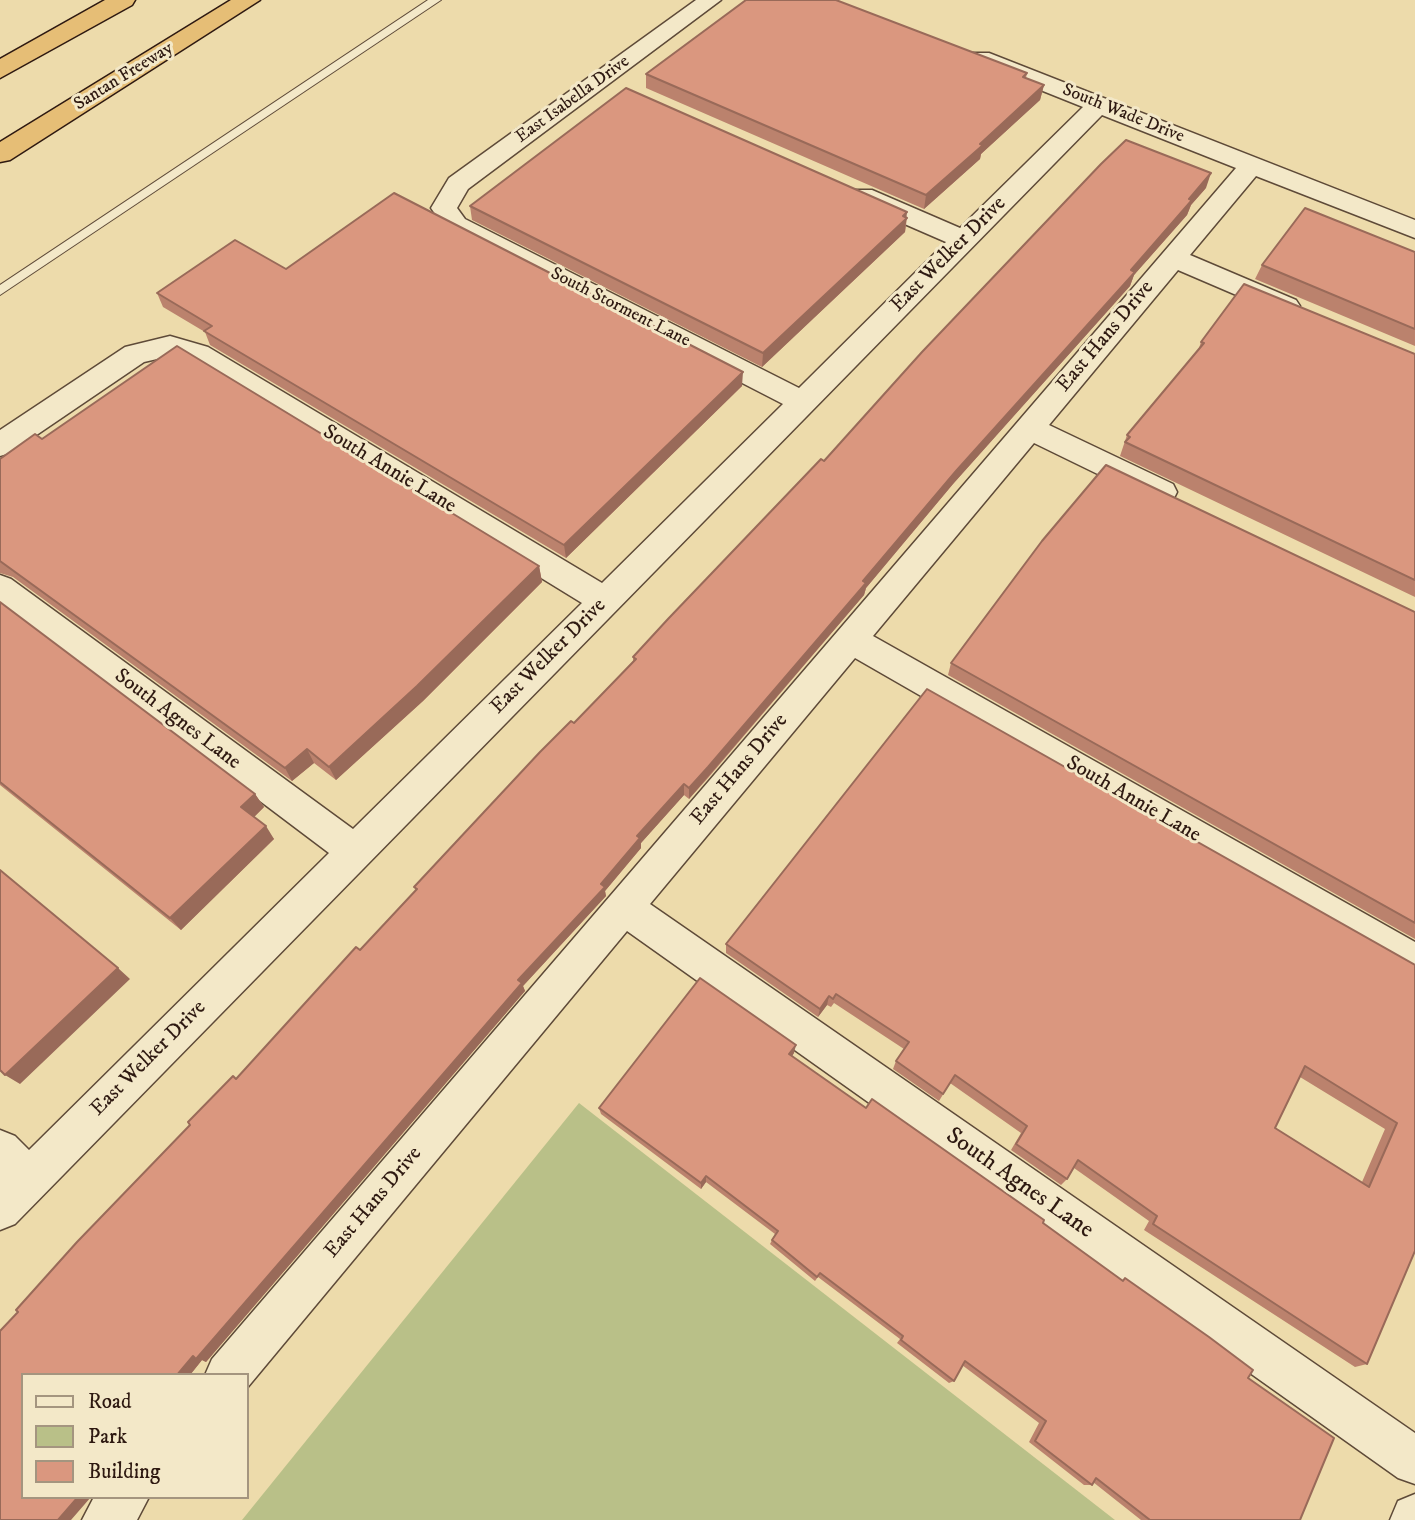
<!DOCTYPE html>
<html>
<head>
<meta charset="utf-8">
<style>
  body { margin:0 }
  #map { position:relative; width:1415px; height:1520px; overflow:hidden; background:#eddbab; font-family:"IM FELL DW Pica",serif }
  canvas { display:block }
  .legend { position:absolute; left:21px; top:1373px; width:228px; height:126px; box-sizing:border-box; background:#f3e8c8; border:2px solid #a4957f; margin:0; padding:9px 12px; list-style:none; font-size:21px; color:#2e1911 }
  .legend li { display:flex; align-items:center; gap:14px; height:35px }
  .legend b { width:35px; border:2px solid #a4957f }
</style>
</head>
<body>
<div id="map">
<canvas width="1415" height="1520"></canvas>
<ul class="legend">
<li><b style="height:9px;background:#f3e8c8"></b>Road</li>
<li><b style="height:19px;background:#b9c088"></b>Park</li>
<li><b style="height:19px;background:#da977f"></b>Building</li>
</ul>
</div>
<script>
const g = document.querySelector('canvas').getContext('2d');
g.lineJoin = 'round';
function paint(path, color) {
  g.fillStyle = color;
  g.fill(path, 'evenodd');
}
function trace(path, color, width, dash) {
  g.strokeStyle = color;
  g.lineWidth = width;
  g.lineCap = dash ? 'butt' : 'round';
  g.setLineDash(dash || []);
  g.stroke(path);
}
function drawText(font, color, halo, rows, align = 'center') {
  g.font = font + ' "IM FELL DW Pica",serif';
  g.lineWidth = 6;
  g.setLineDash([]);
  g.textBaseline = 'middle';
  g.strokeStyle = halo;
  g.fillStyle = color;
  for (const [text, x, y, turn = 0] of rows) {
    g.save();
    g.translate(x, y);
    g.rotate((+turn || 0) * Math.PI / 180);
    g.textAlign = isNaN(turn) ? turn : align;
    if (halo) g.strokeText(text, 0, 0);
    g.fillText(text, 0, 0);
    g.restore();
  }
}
const green = new Path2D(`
  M579,1103L1115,1520H242Z`);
const service = new Path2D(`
  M428,0H441L0,295V285Z`);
const minor = new Path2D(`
  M696,0H721L468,189L457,208L465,219L799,388L946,242L854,202L850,196L854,190H872L960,228L1083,107L973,63L969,58L973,53H989L1415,220V238L1256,176L1190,255L1296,300L1300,306L1296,312L1286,315L1276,312L1178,270L1049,425L1173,484L1177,492L1173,500L1162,503L1151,500L1034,443L873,636L1415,942V980L855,658L650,904L1415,1433V1484L1398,1478L627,931L247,1388V1375H205L212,1359L1236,168L1102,115L15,1224L0,1230V1130L15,1136L29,1150L329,853L0,605V575L11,579L353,829L582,603L188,361L170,356L144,362L10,453L0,456V430L125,347L170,336L208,347L602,583L783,404L447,231L431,208L449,178Z
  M1415,1494V1520H1390L1398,1501Z
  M94,1497H149L137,1520H82Z`);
const motorway = new Path2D(`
  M105,0H135L132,5L0,78V59Z
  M231,0H260L10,160L0,162V142Z`);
const wall = new Path2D(`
  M1027,73L1026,78L1044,85L1040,100L981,154L980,159L924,209L646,88V74Z
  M1206,188L1191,205L1187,215L1134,275L1130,286L953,484L866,588L864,595L708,778L689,799L684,795L641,843V848L605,891L606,896L523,986L525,991L206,1362L202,1360L190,1375H23L236,1079L416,891L414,887L574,723L633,661V657L824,461Z
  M470,206L906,218H907L905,232L762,367L472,220Z
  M1415,252V346L1255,279L1262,265Z
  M286,269L742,386L566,558L210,345L205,332L163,307L157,293Z
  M1201,342L1415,353V597L1120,456L1127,435L1198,351Z
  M42,439L539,566L542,582L423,701L336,780L314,763L292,781L13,577L0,573V459Z
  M0,602L255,794L264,807L254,817L274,839L181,930L0,785Z
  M1415,612V939L948,675L951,663Z
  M726,944L1415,965V1251L1367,1364L1355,1367L1144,1230L1149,1221L1074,1168L1067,1179L1061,1185L1011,1150L1021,1133L950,1083L939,1101L893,1069L896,1061L904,1049L834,1003L831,1007L827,1005L818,1017L726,953ZM1300,1077L1385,1129L1362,1182L1275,1128Z
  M794,1053L792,1056L866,1108L1043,1223L1122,1280L1125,1278L1248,1378L1300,1520H1141L1093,1482L1092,1485H1084L1029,1442L1039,1423L962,1365L954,1381L949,1383L897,1343L900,1339L818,1277L815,1281L770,1244L775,1234L706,1182L701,1189L601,1114L599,1108Z`);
const shadedWall = new Path2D(`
  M1044,85L1040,100L981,154L980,159L924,209L926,195L980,144Z
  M1211,173L1206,188L1191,205L1187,215L1134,275L1130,286L953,484L866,588L864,595L689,799V788L956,471L1131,270Z
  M907,212L905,232L762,367L763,353Z
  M743,372L742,386L566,558L564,545Z
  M539,566L542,582L423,701L336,780L329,767Z
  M307,749L314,763L292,781L285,768Z
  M684,784V795L641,843V848L605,891L606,896L523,986L525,991L206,1362L202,1360L190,1375H177L601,884L637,836Z
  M255,794L264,807L250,821L241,807Z
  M266,826L274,839L181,930L170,918Z
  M118,968L130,979L20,1084L5,1075Z
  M829,996L827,1005L818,1017L820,1009Z
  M796,1045L794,1053L788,1062L789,1054Z
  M706,1176V1182L701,1189V1183Z
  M78,1497H91L71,1520H58Z`);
const building = new Path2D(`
  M746,0H836L1027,73L1023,77L1044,85L980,144L983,145L926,195L646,74Z
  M626,88L907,212L903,216L907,218L763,353L470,206Z
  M1126,140L1211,173L1189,199L1192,200L1131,270L1135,272L956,471L863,581L866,583L708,767L689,788L684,784L637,836L640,838L601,884L605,887L518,980L522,983L196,1359L193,1356L177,1375H23V1497H78L58,1520H0V1331L18,1312L16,1310L77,1242L190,1125L188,1122L233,1076L236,1079L356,947L360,950L417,889L414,887L540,752L571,721L574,723L636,659L633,657L668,619L821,459L824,461L922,352L1101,164Z
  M394,193L743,372L564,545L204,331L212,326L157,293L235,240L286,269Z
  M1305,208L1415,252V329L1262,265Z
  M1244,284L1415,354V580L1125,442L1130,437L1127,435L1204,343L1201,342Z
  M177,346L539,566L417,686L329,767L307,749L285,768L0,561V459L35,434L42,439Z
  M1106,465L1415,612V923L951,663L1042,541Z
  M0,602L255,794L241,807L266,826L170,918L0,782Z
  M927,689L1415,965V1251L1367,1364L1153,1224L1157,1216L1078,1160L1067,1179L1016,1144L1027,1126L955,1075L943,1094L896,1061L909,1042L836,994L833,999L829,996L820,1009L726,944ZM1305,1066L1397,1123L1369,1187L1275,1128Z
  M0,870L118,968L5,1075L0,1070Z
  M700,978L796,1045L789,1054L866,1108L872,1099L1044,1220L1043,1223L1123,1281L1125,1278L1209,1337L1253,1370L1248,1378L1334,1438L1300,1520H1150L1096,1478L1092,1485L1035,1441L1046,1421L965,1361L954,1381L901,1340L903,1336L820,1273L817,1277L772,1240L778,1231L706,1176L701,1183L599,1108Z`);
const farStreetnames = [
  ["Santan Freeway",124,77,-32],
  ["East Isabella Drive",573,100,-36],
  ["South Wade Drive",1123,114,22],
  ["South Storment Lane",620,308,27]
];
const streetNames = [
  ["East Welker Drive",949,255,-45],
  ["East Hans Drive",1106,337,-50],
  ["South Annie Lane",389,470,31],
  ["East Welker Drive",549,657,-45],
  ["South Agnes Lane",177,720,37],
  ["East Hans Drive",740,770,-50],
  ["South Annie Lane",1133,800,30],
  ["East Welker Drive",149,1059,-45],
  ["East Hans Drive",374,1203,-50]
];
const nearStreetnames = [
  ["South Agnes Lane",1019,1184,35]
];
paint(green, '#b9c088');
trace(service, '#5e4a38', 2);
trace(minor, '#5e4a38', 3);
trace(motorway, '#2e1911', 3);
paint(service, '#f3e8c8');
paint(minor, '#f3e8c8');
paint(motorway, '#e6be76');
paint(wall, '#bb826d');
paint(shadedWall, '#996a59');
paint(building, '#da977f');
trace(building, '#996a59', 2);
drawText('18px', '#2e1911', '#f3e8c8', farStreetnames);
drawText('21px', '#2e1911', '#f3e8c8', streetNames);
drawText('24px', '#2e1911', '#f3e8c8', nearStreetnames);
</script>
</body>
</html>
